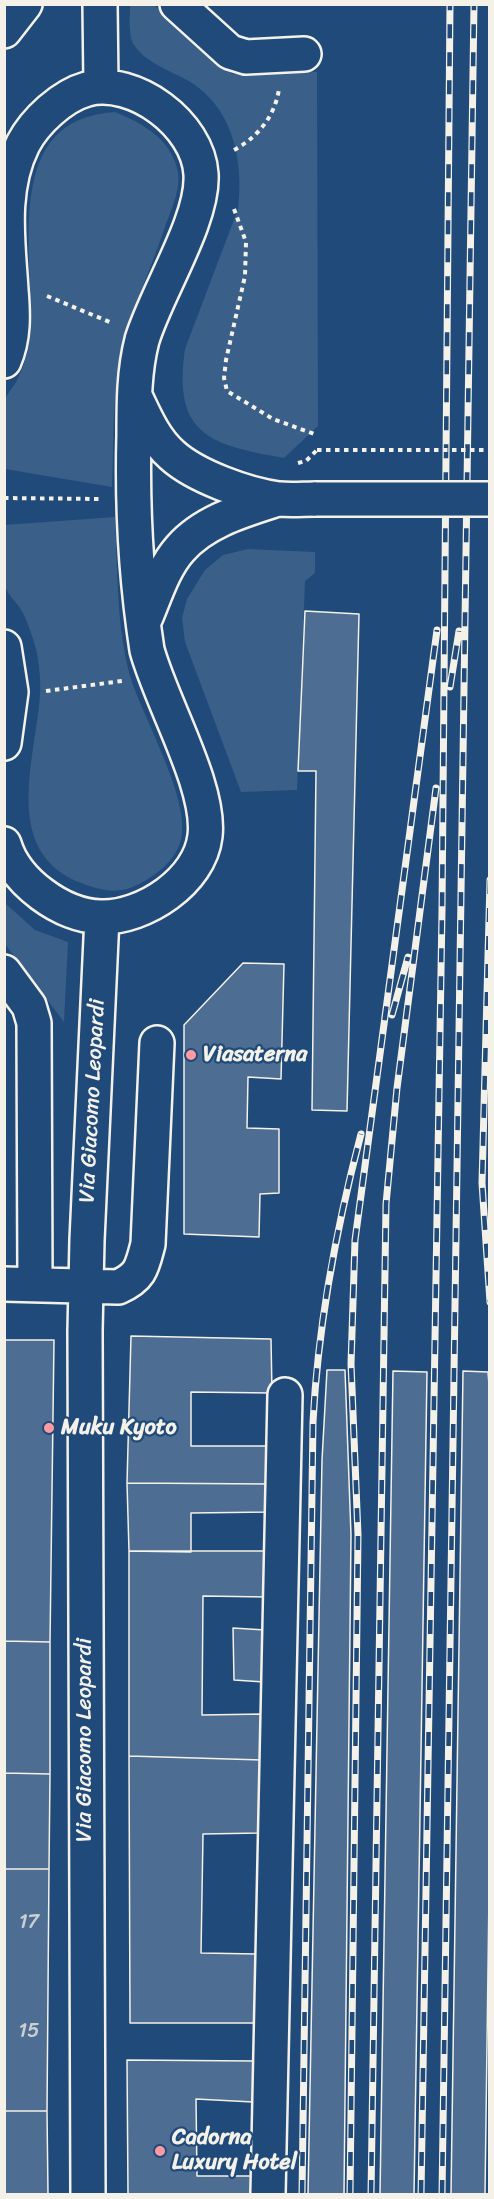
<!DOCTYPE html>
<html>
<head>
<meta charset="utf-8">
<style>
  body { margin:0 }
  #map { position:relative; width:494px; height:2199px; overflow:hidden; background:#1f4a7a; font-family:Sriracha,sans-serif }
  canvas { display:block }
  .frame { position:absolute; inset:0; border:6px solid #f4f1e8; pointer-events:none }
</style>
</head>
<body>
<div id="map">
<canvas width="494" height="2199"></canvas>
<div class="frame"></div>
</div>
<script>
const g = document.querySelector('canvas').getContext('2d');
g.lineJoin = 'round';
function paint(path, color) {
  g.fillStyle = color;
  g.fill(path, 'evenodd');
}
function trace(path, color, width, dash) {
  g.strokeStyle = color;
  g.lineWidth = width;
  g.lineCap = dash ? 'butt' : 'round';
  g.setLineDash(dash || []);
  g.stroke(path);
}
function drawText(font, color, halo, rows, align = 'center') {
  g.font = font + ' Sriracha,sans-serif';
  g.lineWidth = 4.5;
  g.setLineDash([]);
  g.textBaseline = 'middle';
  g.strokeStyle = halo;
  g.fillStyle = color;
  for (const [text, x, y, turn = 0] of rows) {
    g.save();
    g.translate(x, y);
    g.rotate((+turn || 0) * Math.PI / 180);
    g.textAlign = isNaN(turn) ? turn : align;
    if (halo) g.strokeText(text, 0, 0);
    g.fillText(text, 0, 0);
    g.restore();
  }
}
const green = new Path2D(`
  M130,5H154L232,74L317,72L318,426L284,458C212,445 172,436 185,349L238,209C244,161 233,106 187,80C170,71 145,62 134,45C128,36 130,16 130,5Z
  M115,112C143,123 172,140 178,172C181,191 170,212 164,230C150,271 130,313 121,355C112,398 114,444 112,487L5,469C5,448 0,422 5,401C6,394 13,388 16,382C24,367 29,350 30,334C35,252 0,119 115,112Z
  M115,517C118,571 116,627 131,679C144,719 187,794 182,833C180,857 158,875 137,885C119,895 99,890 81,883C0,852 36,758 40,694C41,681 39,666 37,653C34,641 29,626 24,615C19,604 7,595 4,584C1,570 4,541 4,525Z
  M248,549L315,552V573L305,581L297,790L241,792L185,642L182,618L187,599L205,570L223,555Z
  M5,903L35,930L68,942L64,1022L5,944Z`);
const building = new Path2D(`
  M305,611L359,614L347,1111L312,1110L316,771H298Z
  M243,963L284,964L281,1079L248,1077L247,1128L279,1129V1193L260,1194L259,1237L184,1234V1025Z
  M131,1336L271,1339L272,1393L191,1392V1446H271L270,1484L127,1483Z
  M4,1340H54L50,1642L4,1641Z
  M327,1370H345L351,1535L344,2194H308L322,1460Z
  M393,1371L427,1372L414,2194H380Z
  M463,1371L488,1372L490,1398V1820L485,2194H451Z
  M127,1483L270,1484V1512L191,1513V1552L129,1551Z
  M129,1551H268L267,1597L203,1596L202,1715L263,1714L262,1760L129,1756Z
  M233,1628L265,1630L264,1682L234,1680Z
  M4,1641L50,1642V1774L4,1773Z
  M129,1756L262,1760L260,1833L203,1834L201,1953L257,1954L254,2023H130Z
  M4,1773L50,1774L49,1869H4Z
  M4,1869H49L47,2111H4Z
  M127,2060L255,2061L253,2102L196,2099L197,2176H253L252,2194H128Z
  M4,2111H47L48,2194H4Z`);
const path = new Path2D(`
  M234,150C258,137 275,116 279,89
  M234,209L246,242L245,276L226,360L224,378L227,391L273,419L317,435
  M47,296L112,323
  M298,463L306,461L317,450
  M4,498L100,499
  M46,691L122,681`);
const minor = new Path2D(`
  M100,4L101,85
  M177,4L230,52L246,57L304,54
  M4,31L25,4
  M4,361C14,338 13,314 11,290C8,241 0,190 23,144C35,121 62,96 87,89C134,77 198,124 201,174C204,220 156,293 142,340C134,371 134,403 134,435C132,507 136,579 147,650C161,702 211,787 205,836C200,881 144,918 101,917C62,916 15,882 4,844
  M135,396C145,417 154,439 172,455C195,476 247,495 279,499C291,500 304,499 316,499
  M145,619C155,596 163,568 180,549C204,521 244,510 278,499
  M4,647L11,692L4,743
  M4,972L29,1006L34,1023L35,1284
  M4,1284L118,1287C141,1277 142,1267 148,1244L157,1043
  M88,2194L85,1331L87,1240L102,917
  M268,2194L285,1395`);
const rail = new Path2D(`
  M450,687L459,631
  M490,880L482,1183L490,1302
  M392,1015L408,957
  M302,2194L313,1422C318,1324 336,1229 361,1134
  M350,2194L358,1535L351,1364L355,1240L437,630
  M371,2194L386,1204L397,1088L436,788
  M421,2194L442,911L450,4
  M442,2194L474,4`);
const pathBridge = new Path2D(`
  M317,450H490`);
const minorBridge = new Path2D(`
  M316,499H490`);
const markers = [
  [191,1055,6,"#ff9aa2"],
  [49,1428,6,"#ff9aa2"],
  [160,2151,6,"#ff9aa2"]
];
const numberNames = [
  ["17",29,1923],
  ["15",29,2032]
];
const poiNames = [
  ["Viasaterna",203,1055],
  ["Muku Kyoto",61,1428],
  ["Cadorna",172,2138],
  ["Luxury Hotel",172,2163]
];
const streetNames = [
  ["Via Giacomo Leopardi",93,1101,-87],
  ["Via Giacomo Leopardi",85,1740,-90]
];
paint(green, '#3a5f88');
paint(building, '#4d6e92');
trace(building, '#f4f1e8', 1.5);
trace(minor, '#f4f1e8', 38);
trace(path, '#f4f1e8', 4, [4.5, 4.5]);
trace(minor, '#1f4a7a', 33);
trace(rail, '#f4f1e8', 7);
trace(rail, '#1f4a7a', 4.5, [14]);
trace(minorBridge, '#f4f1e8', 38, []);
trace(pathBridge, '#f4f1e8', 4, [4.5, 4.5]);
trace(minorBridge, '#1f4a7a', 33);
for (const [x, y, r, color] of markers) {
  const dot = new Path2D();
  dot.arc(x, y, r, 0, 2 * Math.PI);
  g.fillStyle = color;
  g.fill(dot);
  trace(dot, '#1f4a7a', 2);
}
drawText('20px', '#cad0d2', null, numberNames);
drawText('bold 22px', '#f4f1e8', '#1f4a7a', poiNames, 'left');
drawText('22px', '#f4f1e8', '#1f4a7a', streetNames);
</script>
</body>
</html>
